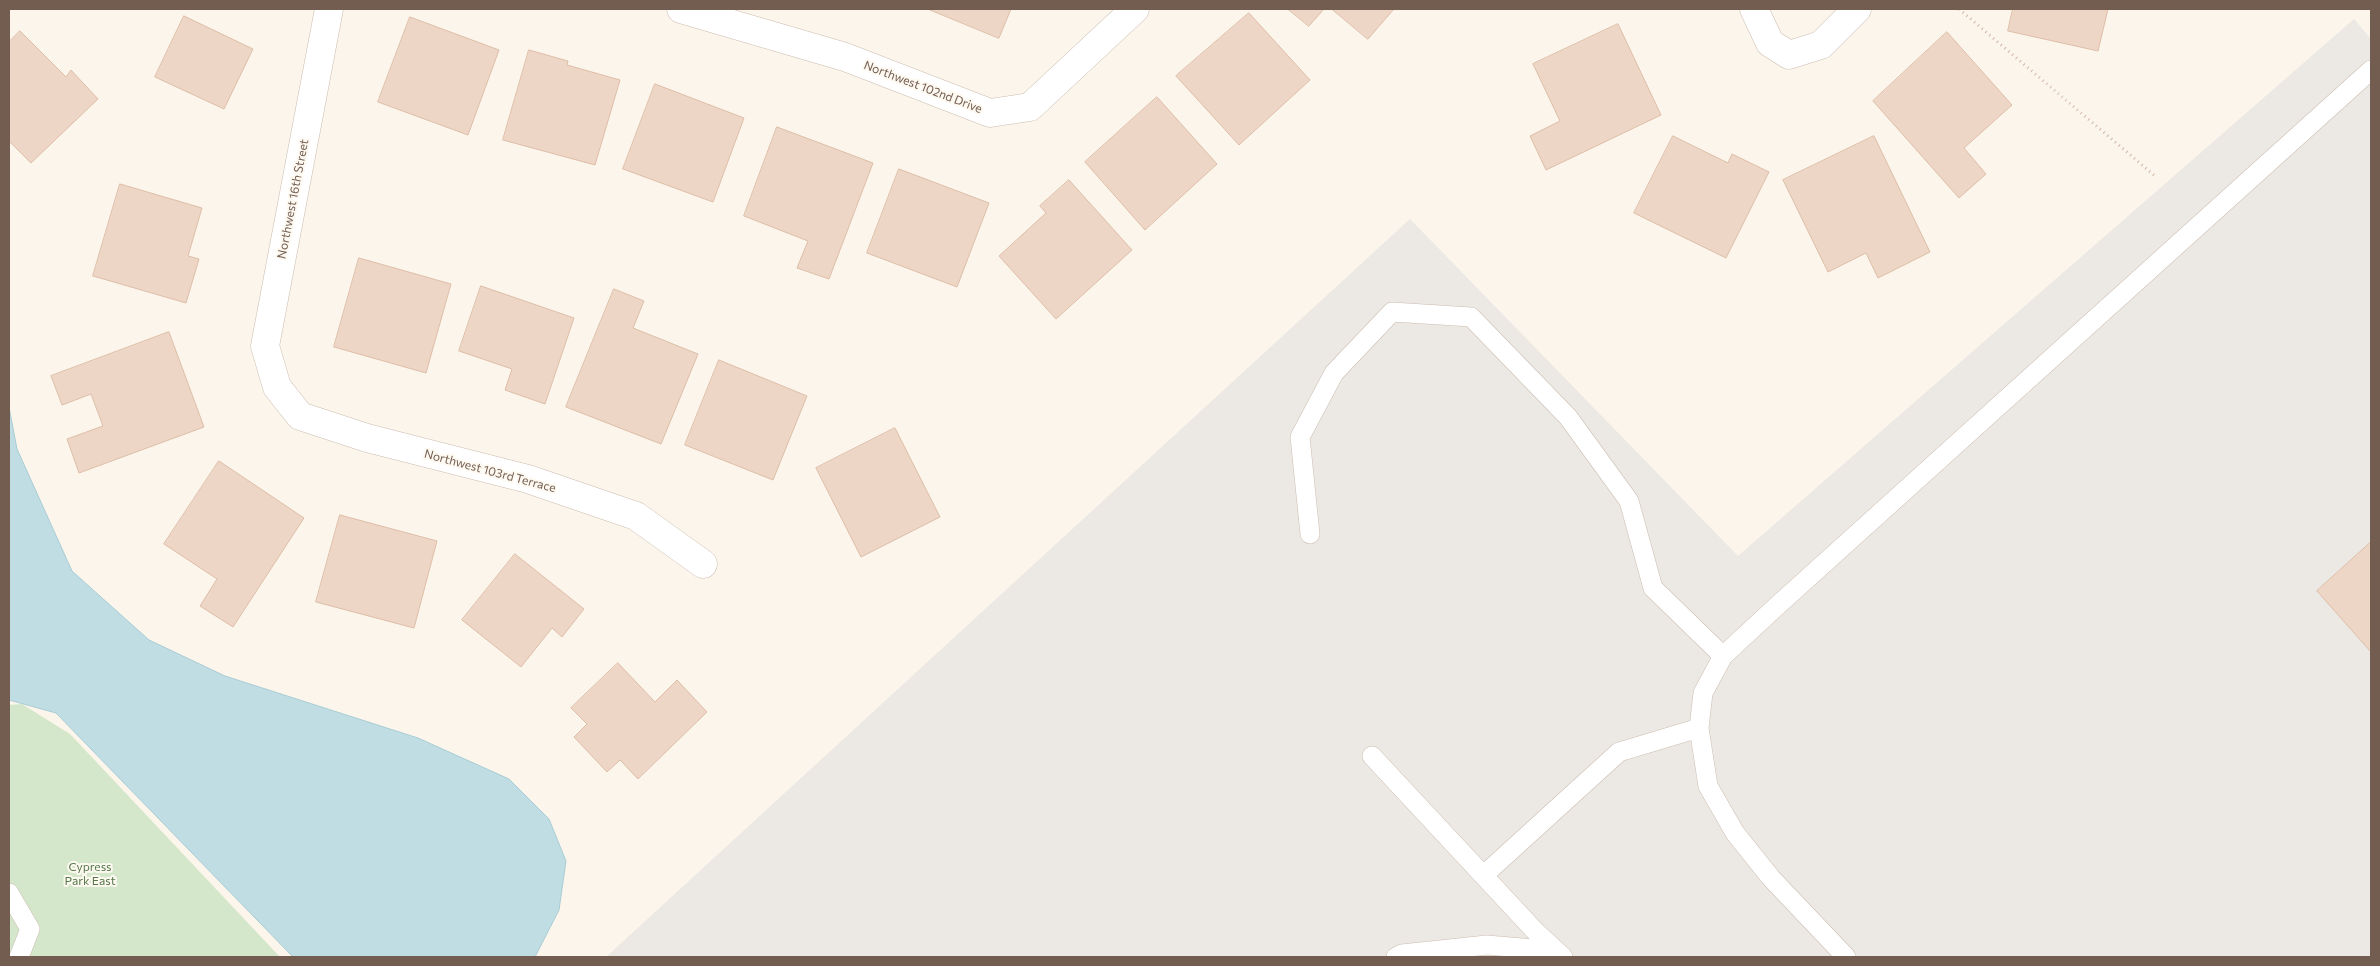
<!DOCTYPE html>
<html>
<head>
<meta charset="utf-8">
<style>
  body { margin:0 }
  #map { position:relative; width:2380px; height:966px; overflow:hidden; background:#fbf5eb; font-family:Commissioner,sans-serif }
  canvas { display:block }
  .frame { position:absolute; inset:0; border:10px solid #735d50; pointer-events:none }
</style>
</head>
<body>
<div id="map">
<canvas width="2380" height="966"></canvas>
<div class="frame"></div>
</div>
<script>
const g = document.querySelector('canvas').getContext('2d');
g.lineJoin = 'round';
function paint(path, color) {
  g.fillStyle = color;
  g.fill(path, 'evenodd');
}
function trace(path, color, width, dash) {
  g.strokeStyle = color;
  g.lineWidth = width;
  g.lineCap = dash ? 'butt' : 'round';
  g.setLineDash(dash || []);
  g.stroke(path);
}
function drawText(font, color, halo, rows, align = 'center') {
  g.font = font + ' Commissioner,sans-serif';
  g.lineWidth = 4;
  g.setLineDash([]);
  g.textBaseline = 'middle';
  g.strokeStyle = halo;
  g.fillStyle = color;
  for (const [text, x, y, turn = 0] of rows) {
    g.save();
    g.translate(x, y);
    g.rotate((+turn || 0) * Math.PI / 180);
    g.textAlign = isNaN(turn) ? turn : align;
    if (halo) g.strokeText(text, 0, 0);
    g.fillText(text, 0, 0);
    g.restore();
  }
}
const industrial = new Path2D(`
  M2354,19L2371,39V957H606L1410,219L1738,556Z`);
const green = new Path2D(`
  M22,704L70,734L280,957H9V705Z`);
const water = new Path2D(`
  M9,407L17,449L72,571L149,640L225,676L418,738L509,779L549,819L566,861L559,910L535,957H293L56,713L9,700Z`);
const building = new Path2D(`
  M928,9H1011L999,38Z
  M1288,9H1324L1309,26Z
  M1332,9H1394L1368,39Z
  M2013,9H2108L2098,51L2008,31Z
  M1249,13L1310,80L1239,145L1176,76Z
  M184,16L253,49L224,109L155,77Z
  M410,17L499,50L468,135L378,102Z
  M1618,24L1661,115L1546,170L1530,136L1560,121L1533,64Z
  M20,31L66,77L71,70L98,99L31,163L9,141V42Z
  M1947,32L2012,105L1964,148L1986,174L1959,198L1873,101Z
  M529,50L568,61L567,65L620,80L595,165L503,140Z
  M655,84L744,118L713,202L623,169Z
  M1157,97L1217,164L1145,230L1085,162Z
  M777,127L873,163L829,279L797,268L808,241L744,216Z
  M1673,136L1728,163L1732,154L1769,172L1726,258L1634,213Z
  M1874,136L1930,252L1878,278L1866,253L1828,272L1783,180Z
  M899,169L989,203L957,287L867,253Z
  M1069,180L1132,250L1056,319L999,256L1046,213L1040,206Z
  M120,184L202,208L188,256L199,259L186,303L93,276Z
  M359,258L451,284L426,373L334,347Z
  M481,286L574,318L545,404L505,390L512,369L459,351Z
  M614,289L644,301L633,328L698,354L661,444L566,407Z
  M169,332L204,427L79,473L67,439L103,426L91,394L62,405L51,376Z
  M719,360L807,396L773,480L685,445Z
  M895,428L940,517L861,557L816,468Z
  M219,461L304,518L233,627L200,606L217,579L164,544Z
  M340,515L437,541L414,628L316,602Z
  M2371,542V652L2317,591Z
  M515,554L584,609L562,637L552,628L521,667L462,620Z
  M618,663L655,702L677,680L707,712L638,779L620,760L607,772L574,737L587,724L571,708Z`);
const path = new Path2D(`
  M1959,9L2155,176`);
const lane = new Path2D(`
  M1310,534L1300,437L1334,373L1392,312L1471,317L1568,417L1629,501L1653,588L1723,656
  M1372,756L1535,931L1563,957
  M1485,874L1619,752L1699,728
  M9,893L30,929L19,957
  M1396,957L1402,954L1487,945L1556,951
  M1846,957L1771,878L1735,833L1708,786L1699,728L1703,693L1723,656L1778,605L2371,70`);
const street = new Path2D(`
  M329,9L265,346L277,387L300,416L367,438L528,479L636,516L703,564
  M681,9L845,57L990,113L1030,107L1135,9
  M1754,9L1770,43L1789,55L1821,45L1857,9`);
const streetNames = [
  ["Northwest 102nd Drive",923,87,21],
  ["Northwest 16th Street",293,199,-79],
  ["Northwest 103rd Terrace",490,471,15]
];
const parkNames = [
  ["Cypress",90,867],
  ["Park East",90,881]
];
paint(industrial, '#ece8e3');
paint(green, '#d5e7ca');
paint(water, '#c0dde3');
trace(water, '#a8ccd4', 1);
paint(building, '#edd6c5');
trace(building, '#debda7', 1);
trace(lane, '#ccbdb1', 20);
trace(street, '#ccbdb1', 29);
trace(path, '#d3b9a8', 3, [1, 4]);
trace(lane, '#fff', 19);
trace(street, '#fff', 28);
drawText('12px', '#735d50', '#fdf9f1', streetNames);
drawText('12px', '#557849', '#fdf9f1', parkNames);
</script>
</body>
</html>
